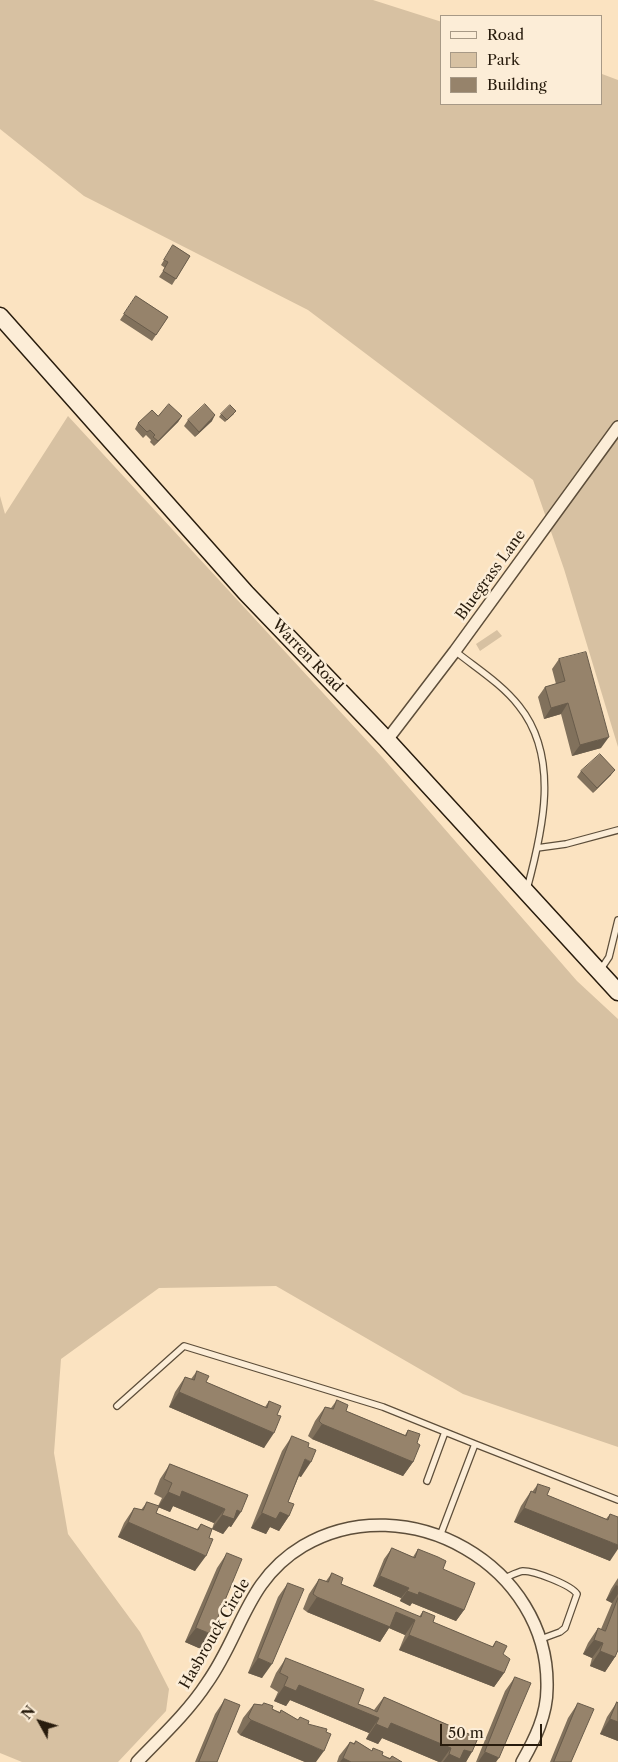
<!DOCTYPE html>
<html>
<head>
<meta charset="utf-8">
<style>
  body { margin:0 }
  #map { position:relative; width:618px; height:1762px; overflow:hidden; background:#fbe3c1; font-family:"Libre Caslon Text",serif }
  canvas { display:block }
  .legend { position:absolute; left:440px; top:15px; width:162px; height:90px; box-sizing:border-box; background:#fcedd7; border:1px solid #a79986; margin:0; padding:6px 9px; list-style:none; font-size:15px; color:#281c0d }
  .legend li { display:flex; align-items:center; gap:10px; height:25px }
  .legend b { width:25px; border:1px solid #a79986 }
  .north { position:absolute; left:15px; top:1697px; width:50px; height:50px; -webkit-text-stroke:4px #fcedd7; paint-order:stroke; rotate:309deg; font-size:14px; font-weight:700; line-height:20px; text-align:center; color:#281c0d }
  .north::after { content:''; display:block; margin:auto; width:18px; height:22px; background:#281c0d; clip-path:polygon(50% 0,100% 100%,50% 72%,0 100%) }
  .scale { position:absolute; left:440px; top:1724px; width:102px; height:22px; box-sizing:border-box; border:2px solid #281c0d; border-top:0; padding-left:6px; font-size:15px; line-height:18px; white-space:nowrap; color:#281c0d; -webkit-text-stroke:4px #fcedd7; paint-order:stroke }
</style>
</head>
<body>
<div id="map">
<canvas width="618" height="1762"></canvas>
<ul class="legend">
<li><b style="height:6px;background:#fcedd7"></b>Road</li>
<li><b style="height:14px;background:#d7c1a2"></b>Park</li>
<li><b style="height:14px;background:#96836b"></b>Building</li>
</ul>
<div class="north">N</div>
<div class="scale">50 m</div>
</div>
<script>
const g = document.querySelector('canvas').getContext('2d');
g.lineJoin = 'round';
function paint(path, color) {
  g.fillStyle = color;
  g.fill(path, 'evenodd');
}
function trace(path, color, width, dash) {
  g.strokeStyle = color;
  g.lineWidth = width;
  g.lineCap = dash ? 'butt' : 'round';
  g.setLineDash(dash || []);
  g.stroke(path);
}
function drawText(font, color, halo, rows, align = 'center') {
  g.font = font + ' "Libre Caslon Text",serif';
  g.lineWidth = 5;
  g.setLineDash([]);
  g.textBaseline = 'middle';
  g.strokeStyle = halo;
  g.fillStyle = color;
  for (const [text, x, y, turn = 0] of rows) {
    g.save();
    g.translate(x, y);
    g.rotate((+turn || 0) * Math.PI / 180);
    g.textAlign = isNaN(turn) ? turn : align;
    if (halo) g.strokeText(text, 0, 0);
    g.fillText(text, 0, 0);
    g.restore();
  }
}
const green = new Path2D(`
  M0,0H373L442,22V104H602V74L618,80V747L564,569L533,480L308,310L84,196L0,129Z
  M68,416L382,757L577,981L618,1019V1447L463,1394L276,1286L159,1288L61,1359L54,1453L68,1534L140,1632L169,1689L166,1711L118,1762H22L0,1753V496L5,514Z
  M497,630L502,636L480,651L476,644Z`);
const lane = new Path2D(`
  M455,651C476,668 502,684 519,706C560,757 543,830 527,889
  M537,848L566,844L618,830
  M601,969L609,957L618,920
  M117,1406L184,1346L383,1407L475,1444
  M427,1481L445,1432
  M440,1536L475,1444L618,1500
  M505,1578C510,1576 517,1572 523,1571C535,1571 571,1585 577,1594L565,1628L560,1632L541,1639`);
const street = new Path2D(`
  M387,740L455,651L618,427
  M137,1762C161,1737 188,1712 207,1683C242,1634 246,1580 303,1546C407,1485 550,1566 547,1688C547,1715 535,1739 522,1762`);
const secondary = new Path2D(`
  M0,316L246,593L387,740L618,992`);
const wall = new Path2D(`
  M173,245L190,256L172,285L159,277L165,268L161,265Z
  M136,296L168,317L152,341L120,320Z
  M221,414H234L225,422L219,417Z
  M158,416H182L178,422L154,446L150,442L151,440L146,435L143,438L135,429L138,423Z
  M188,420L212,421L195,437L184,426Z
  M559,659L601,748L572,756L561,714L544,719L538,697L545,687L556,684L552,669Z
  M581,771L611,775L593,793L577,777Z
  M197,1371L206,1382L265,1407L269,1401L277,1415L264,1448L169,1407L175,1392L185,1377L191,1379Z
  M337,1400L346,1411L405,1435L408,1430L417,1443L413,1462L403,1476L312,1439L308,1436L315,1421L325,1407L331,1408Z
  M292,1436L308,1447L301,1477L299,1476L288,1502L289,1516L279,1531L270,1527L266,1534L251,1528L282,1451Z
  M170,1464L248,1495L231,1527L229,1526L223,1534L212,1529L195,1571L118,1537L124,1523L134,1508L141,1510L147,1502L158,1506L162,1498L154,1494L160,1479ZM173,1506L214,1523L212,1529L201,1524L197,1529L156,1513L158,1507L170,1512Z
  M538,1484L547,1495L606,1519L610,1514V1561L514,1522L521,1506L531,1491L532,1492Z
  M392,1548L413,1557L418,1549L443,1569L464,1610L456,1621L412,1603L410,1606L400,1601L401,1598L373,1586L384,1559Z
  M227,1553L201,1649L185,1642L217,1568Z
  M332,1573L341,1584L419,1617L423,1611L433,1622L492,1647L496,1641L503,1654L504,1673L494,1687L399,1650L405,1635L389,1628L380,1642L307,1612L303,1609L309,1594L319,1579L326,1581Z
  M618,1578V1650L615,1657L605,1672L590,1666L592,1658L583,1654L588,1643L598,1628L601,1629L612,1603L606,1600L611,1589Z
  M288,1583L262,1678L248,1673L278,1597Z
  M286,1658L358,1704L374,1710L384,1697L478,1738L466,1762H439L382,1738L378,1744L366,1739L369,1733L290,1700L286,1706L274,1701L278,1692L270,1687L276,1673Z
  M515,1677L496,1762H476L505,1691Z
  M225,1699L217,1762H195L215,1714Z
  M617,1702L618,1741L600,1734L607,1717Z
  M264,1703L272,1709L280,1712L281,1710L298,1720L300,1717L308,1724L316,1762H305L240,1735L237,1732L243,1718L254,1704L262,1705Z
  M578,1703L571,1762H550L568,1718Z
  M356,1741L372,1751L373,1748L382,1755L390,1758L392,1756L402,1762H337L339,1756L350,1742L354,1743Z`);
const shadedWall = new Path2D(`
  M215,415L212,421L195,437L199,432Z
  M182,416L178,422L154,446L158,441Z
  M568,703L561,714L544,719L551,708Z
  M609,737L601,748L572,756L580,745Z
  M615,770L611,775L593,793L597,788Z
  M179,1392L274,1433L264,1448L169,1407Z
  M322,1424L413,1462L403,1476L312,1439Z
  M305,1459L311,1462L301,1477L295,1474Z
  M182,1491L225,1509L214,1523L173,1506L170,1512L158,1507L168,1492Z
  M524,1508L618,1545V1549L610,1561L514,1522Z
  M237,1510L241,1512L231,1527L229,1526L223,1534L212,1529L222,1515Z
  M280,1512L289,1516L279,1531L270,1527L266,1534L251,1528L262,1513Z
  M128,1522L206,1556L195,1571L118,1537Z
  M380,1576L409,1588L401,1598L373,1586Z
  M616,1585L618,1586V1594L612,1603L606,1600Z
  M407,1591L419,1592L464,1610L456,1621L412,1603L410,1606L400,1601Z
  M317,1597L396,1612L415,1620L405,1635L389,1628L380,1642L307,1612Z
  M196,1628L211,1634L201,1649L185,1642Z
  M409,1635L504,1673L494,1687L399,1650Z
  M594,1640L603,1643L592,1658L583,1654Z
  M600,1651L615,1657L605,1672L590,1666Z
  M258,1658L272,1664L262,1678L248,1673Z
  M299,1685L379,1718L369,1733L290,1700L286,1706L274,1701L284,1686Z
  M610,1719L618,1722V1741L600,1734Z
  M251,1720L324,1751L316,1762H305L240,1735Z
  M391,1723L451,1748L441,1762H439L382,1738L378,1744L366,1739L376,1724Z
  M464,1750L472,1752L466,1762H443L449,1754Z
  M485,1752L499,1758L496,1762H478Z
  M343,1758L351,1762H340Z`);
const building = new Path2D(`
  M173,245L190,256L176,279L163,271L168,262L164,260Z
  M136,296L168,317L156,335L124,314Z
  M169,404L182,416L158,441L153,437L155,435L150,430L147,432L138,423L152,410L158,416Z
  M205,404L215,415L199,432L188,420Z
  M230,405L236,411L227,420L221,414Z
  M586,652L609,737L580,745L568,703L551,708L545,687L565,681L559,659Z
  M600,754L615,770L597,788L581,771Z
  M197,1371L209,1376L206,1382L267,1408L269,1401L281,1406L277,1415L281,1416L274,1433L179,1392L185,1377L194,1380Z
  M337,1400L348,1405L346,1411L406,1436L408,1430L420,1434L417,1443L420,1445L413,1462L322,1424L319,1421L325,1407L333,1409Z
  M292,1436L309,1443L308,1447L316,1450L311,1462L305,1459L288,1502L294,1504L289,1516L280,1512L276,1519L262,1513Z
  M170,1464L248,1495L241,1512L237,1510L234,1519L222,1515L225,1509L182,1491L180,1497L168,1492L172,1483L164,1479Z
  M538,1484L550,1488L547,1495L608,1520L610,1514L618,1517V1545L524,1508L531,1491L535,1493Z
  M147,1502L159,1506L156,1513L198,1530L201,1524L212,1529L209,1538L213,1539L206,1556L128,1522L134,1508L143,1510Z
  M392,1548L415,1558L418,1549L438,1557L446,1561L443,1569L475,1583L464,1610L419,1592L418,1595L407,1591L409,1588L380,1576Z
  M227,1553L242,1559L211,1634L196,1628Z
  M332,1573L343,1578L341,1584L421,1617L423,1611L435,1616L433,1622L493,1647L496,1641L507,1646L503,1654L510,1659L504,1673L409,1635L415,1620L396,1612L390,1627L317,1597L313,1594L319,1579L328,1582Z
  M288,1583L304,1589L272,1664L258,1658Z
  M618,1598V1650L615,1657L600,1651L603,1643L594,1640L598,1628L605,1631Z
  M286,1658L364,1689L358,1704L369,1708L377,1712L384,1697L478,1738L472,1752L464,1750L460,1759L449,1754L451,1748L391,1723L388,1729L376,1724L379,1718L299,1685L296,1691L284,1686L288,1677L280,1673Z
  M515,1677L531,1683L499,1758L485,1752Z
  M225,1699L240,1705L217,1762H199Z
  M617,1702L618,1703V1722L610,1719Z
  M264,1703L273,1706L272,1709L280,1713L281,1710L298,1720L300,1717L309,1721L308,1724L327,1729L326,1732L331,1734L324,1751L251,1720L248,1717L254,1704L262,1705Z
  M578,1703L594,1709L571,1762H554Z
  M356,1741L372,1751L373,1748L383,1752L382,1755L390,1759L392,1756L402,1762H351L343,1758L350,1742L354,1744Z`);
const streetNames = [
  ["Bluegrass Lane",491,575,-54],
  ["Warren Road",307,656,46],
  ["Hasbrouck Circle",215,1634,-60]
];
paint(green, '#d7c1a2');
trace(lane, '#5d4e3a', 8);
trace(street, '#5d4e3a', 14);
trace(secondary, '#281c0d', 19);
trace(lane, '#fcedd7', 5.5);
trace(street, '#fcedd7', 11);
trace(secondary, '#fcedd7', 16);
paint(wall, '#81715c');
paint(shadedWall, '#695c4b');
paint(building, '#96836b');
trace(building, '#695c4b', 1);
drawText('15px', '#281c0d', '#fcedd7', streetNames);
</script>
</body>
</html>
